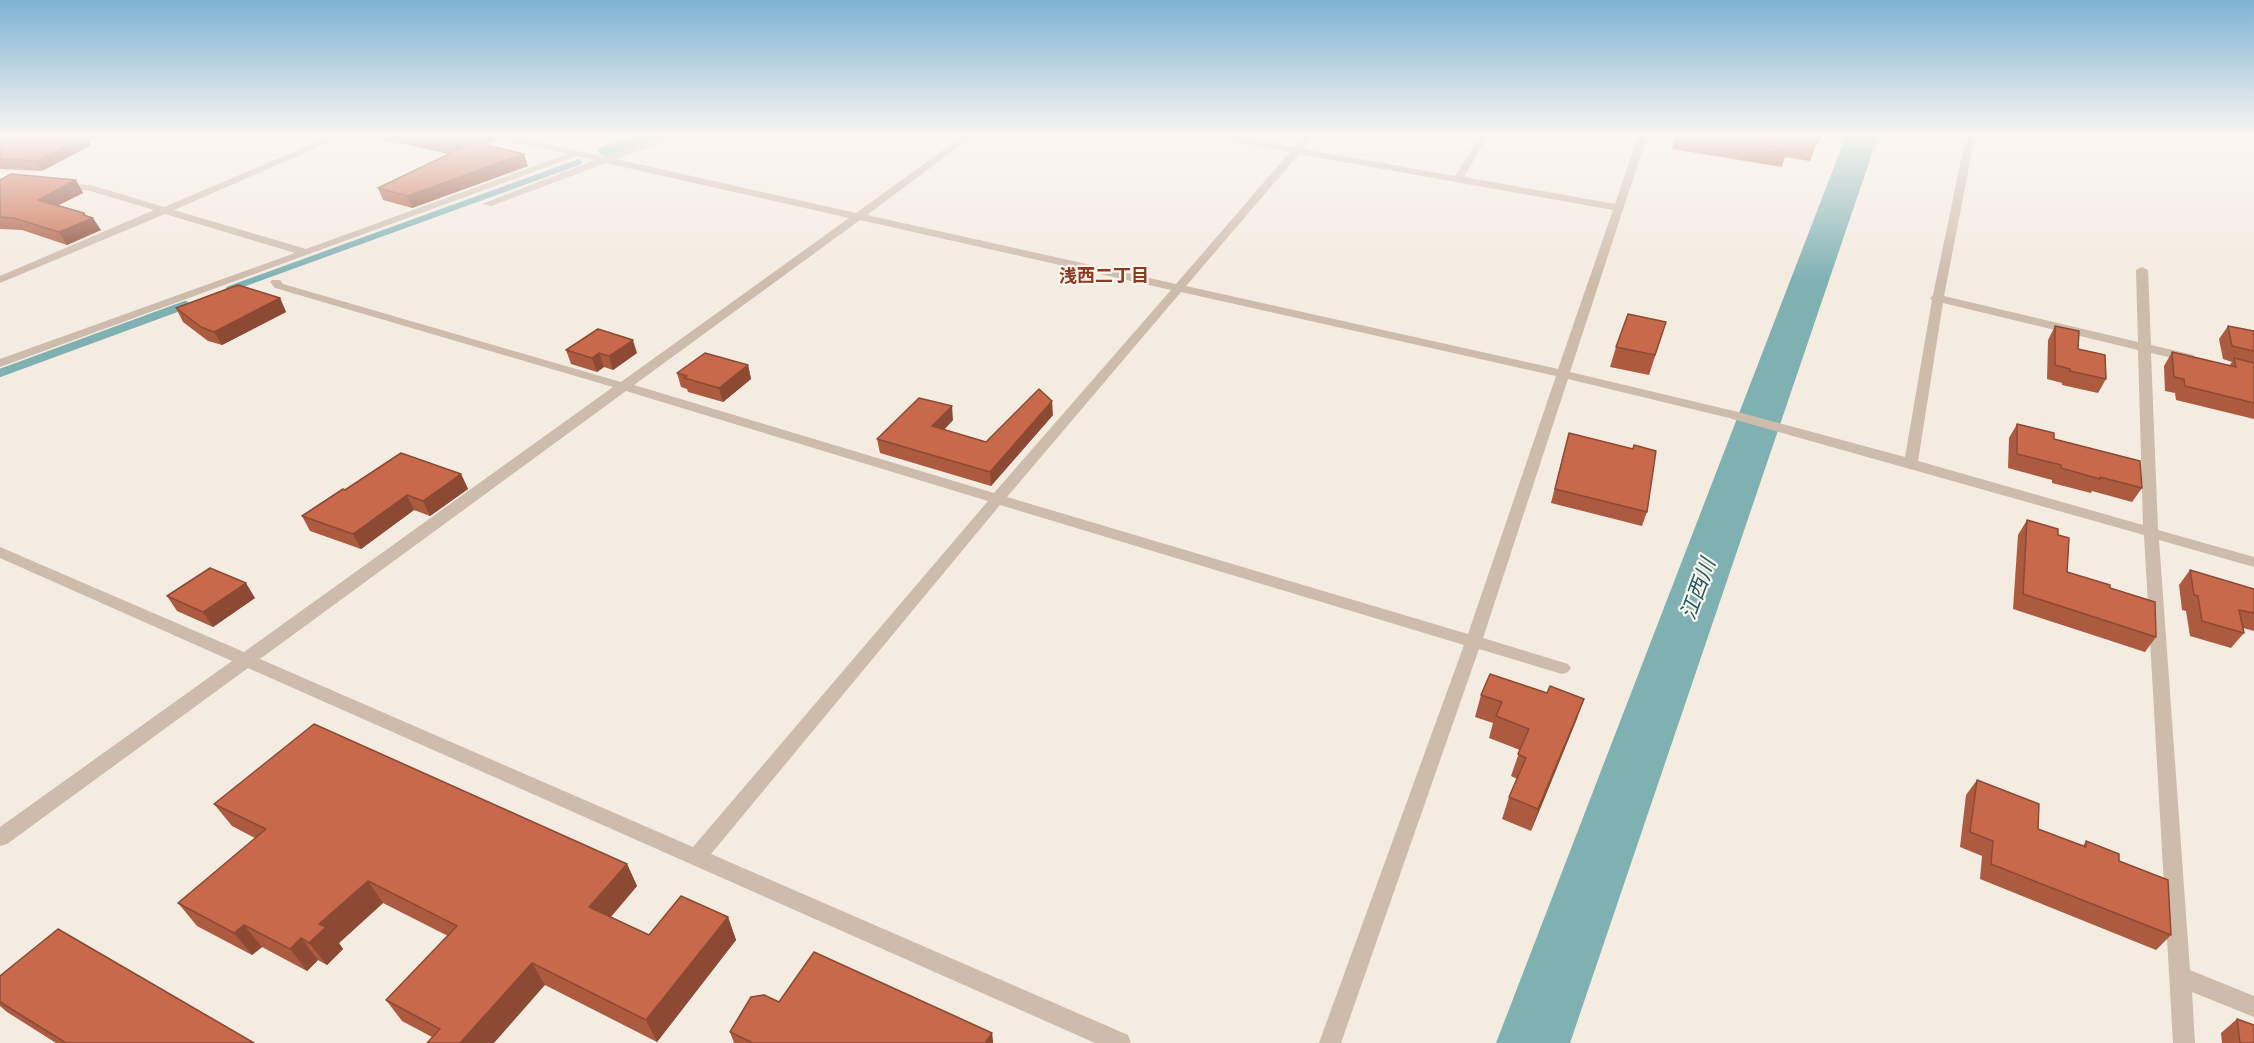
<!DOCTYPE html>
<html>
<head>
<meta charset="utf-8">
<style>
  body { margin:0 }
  canvas { display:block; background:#f4ebe1 }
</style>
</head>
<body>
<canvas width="2254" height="1043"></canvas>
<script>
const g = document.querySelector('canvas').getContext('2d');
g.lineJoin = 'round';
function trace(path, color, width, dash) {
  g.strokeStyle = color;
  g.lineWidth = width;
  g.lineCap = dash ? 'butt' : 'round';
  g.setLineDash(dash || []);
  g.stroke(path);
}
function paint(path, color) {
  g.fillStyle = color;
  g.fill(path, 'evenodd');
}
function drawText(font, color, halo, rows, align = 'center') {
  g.font = font + ' Ubuntu,"Noto Sans JP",sans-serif';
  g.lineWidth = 4.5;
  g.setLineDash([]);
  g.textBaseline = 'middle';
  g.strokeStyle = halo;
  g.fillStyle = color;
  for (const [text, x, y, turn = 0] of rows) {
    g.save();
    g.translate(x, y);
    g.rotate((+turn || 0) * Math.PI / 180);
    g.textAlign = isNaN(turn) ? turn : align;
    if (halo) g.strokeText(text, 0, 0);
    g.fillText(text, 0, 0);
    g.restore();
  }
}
const streamFar1 = new Path2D(`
  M229,289L579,162`);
const stream = new Path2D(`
  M0,373L185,305`);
const canal = new Path2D(`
  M635,136H662L660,140L608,157L601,155L598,151L601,147Z`);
const river = new Path2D(`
  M1846,136H1878L1570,1043H1496Z`);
const minor = new Path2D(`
  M331,136H343L174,210L306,249L567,154L496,138L495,136H510L605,157L662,136H674L673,138L616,159L856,213L963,136H973L867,215L1176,284L1290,152L1217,139L1213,136H1231L1294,147L1304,136H1313L1303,149L1455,176L1480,136H1488L1464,177L1615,204L1638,136H1647L1570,372L1738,412L1905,457L1932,300L1930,298L1933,295L1966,136H1975L1944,296L2138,342L2136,270L2142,267L2148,270L2151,345L2194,355L2196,358L2190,362L2151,353L2158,530L2254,557V567L2159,540L2190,970L2254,996V1017L2192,992L2195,1043H2173L2144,535L1729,418L1568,379L1483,638L1568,664L1571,668L1568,672L1562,674L1479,649L1341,1043H1319L1464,645L1000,505L711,854L1128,1035L1131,1043H1095L248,668L7,844L0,846V827L232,661L0,558V547L244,652L613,387L275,288L270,282L272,280H280L283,284L621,382L849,218L606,163L491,206L482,204L595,160L577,156L0,367V359L295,253L165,214L0,283V276L154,210L90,191L56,187V183L91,185L164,207ZM1299,154L1613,210L1558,369L1186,286ZM860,220L1171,290L994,493L634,385ZM1181,292L1556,376L1468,634L1007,497ZM1943,303L2138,350L2143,525L1918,461ZM626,391L988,501L693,847L260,659Z`);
const wall = new Path2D(`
  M376,136H494L495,140L485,145L528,166L412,208L383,200L378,188L448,154L377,138Z
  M1676,136H1820L1810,161L1785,157L1782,167L1672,149Z
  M0,140H88L91,145L42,171L0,169Z
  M0,180H76L83,193L58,205L84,213L101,230L67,245L22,230L0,229Z
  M280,298L286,312L222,345L208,341L183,322L176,308Z
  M1666,322L1649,375L1610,367L1616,347Z
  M2055,326L2078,349L2106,379L2098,393L2062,385V383L2047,379L2048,340Z
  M2228,326L2254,331V419L2176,400L2175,393L2165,391L2164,366L2172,352L2229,366L2232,362L2223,359L2219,339Z
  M566,350L637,353L613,370L604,367L597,372L571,364Z
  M748,365L751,379L723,402L688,392L687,389L681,387L677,373Z
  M1053,415L991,486L880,453L877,439L953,420L944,430L986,442Z
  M2017,424L2054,439L2142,488L2132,502L2092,491L2091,493L2052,483V480L2008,468L2009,438Z
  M1565,447L1647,512L1642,526L1551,503Z
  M461,474L468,489L430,516L414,510L361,549L310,531L302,516L345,490Z
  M2027,520L2058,535L2067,572L2156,637L2145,652L2013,609L2018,535Z
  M2190,570L2254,589V631L2243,628L2244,633L2231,648L2190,636L2186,611L2182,610L2179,585Z
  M167,596L255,598L213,627L177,611Z
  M1547,693L1584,699L1576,721L1531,831L1502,819L1509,797L1517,779L1511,776L1520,750L1489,738L1493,723L1475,717L1481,695Z
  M1977,780L2038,829L2083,846L2086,841L2119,861L2171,935L2156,950L1980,879L1982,856L1960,847L1966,795Z
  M214,804L627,864L637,886L611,917L649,935L728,917L736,940L657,1042L545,985L432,1037L402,1021L386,1000L448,936L383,903L339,943L343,949L327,965L318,960L307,971L262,947L252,955L197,926L178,903L255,838L232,826Z
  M0,976L254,1043H56L7,1012L0,1006Z
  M779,1002L992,1033L993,1043H734L730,1032Z
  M2237,1019L2254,1043H2222L2221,1033Z`);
const shadedWall = new Path2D(`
  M76,136H97L88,140L91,145L42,171L37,161Z
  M472,136H494L495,140L459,157L454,144Z
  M524,154L528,166L412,208L407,196Z
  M76,180L83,193L45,212L38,200Z
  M84,213L88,220L93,218L101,230L67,245L59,232L83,215Z
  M280,298L286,312L222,345L214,332Z
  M633,340L637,353L613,370L609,356Z
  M599,353L604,367L597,372L592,358Z
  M748,365L751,379L723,402L719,388Z
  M1052,401L1053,415L991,486L990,472Z
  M952,406L953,420L934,440L932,426Z
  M461,474L468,489L430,516L423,501Z
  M407,495L414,510L361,549L353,534Z
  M246,583L255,598L213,627L203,612Z
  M1584,699L1576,721L1531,831L1538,809Z
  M627,864L637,886L600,929L589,907Z
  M368,881L383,903L339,943L343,949L327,965L309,943L319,924Z
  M728,917L736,940L657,1042L646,1020Z
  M244,925L262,947L252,955L234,933Z
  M301,938L318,960L307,971L290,949Z
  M532,963L545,985L494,1043H460Z
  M992,1033L993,1043H985Z`);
const building = new Path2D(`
  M8,136H85L37,161L0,159V140Z
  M418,136H472L454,144Z
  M1702,136H1820L1817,144L1789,139L1788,149Z
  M474,142L524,154L407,196L378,188Z
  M11,174L76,180L38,200L84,213L83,215L93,218L59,232L14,218L0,217V180Z
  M238,285L280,298L214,332L201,327L176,308Z
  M1628,314L1666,322L1655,355L1616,347Z
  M2055,326L2079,331L2078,349L2105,355L2106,379L2070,371V369L2055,365Z
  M2228,326L2254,331V351L2232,346Z
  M598,329L633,340L609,356L599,353L592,358L566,350Z
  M2172,352L2236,367L2234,358L2254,363V403L2185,386L2184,379L2174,377Z
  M705,353L748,365L719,388L684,378L687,376L677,373Z
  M1039,389L1052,401L990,472L877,439L919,398L952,406L932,426L986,442Z
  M2017,424L2054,433V439L2140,461L2142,488L2100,477V479L2061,468V465L2017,454Z
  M1569,433L1633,449L1634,445L1656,451L1647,512L1555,489Z
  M401,453L461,474L423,501L407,495L353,534L302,516L343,489L345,490Z
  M2027,520L2058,529V535L2069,538L2067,572L2110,585V588L2155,602L2156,637L2023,594Z
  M210,568L246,583L203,612L167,596Z
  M2190,570L2254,589V613L2239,610L2244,633L2202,621L2198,596L2194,595Z
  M1490,674L1547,693L1550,686L1584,699L1538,809L1509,797L1526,758L1518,754L1529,729L1496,716L1502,702L1481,695Z
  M314,724L627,864L589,907L649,935L681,896L728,917L646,1020L532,963L460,1043H427L440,1029L386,1000L457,926L368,881L319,924L326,927L309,943L301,938L290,949L244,925L234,933L178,903L266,829L214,804Z
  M1977,780L2039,804L2038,829L2086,847V841L2119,854V861L2168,880L2171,935L1991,864L1993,841L1970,832Z
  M58,929L254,1043H66L0,1002V976Z
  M814,952L992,1033L985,1043H750L751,1042L730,1032L751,997L764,995L779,1002Z
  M2237,1019L2254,1025V1043H2240Z`);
const farNeighbourhoodnames = [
  ["浅西二丁目",1104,276]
];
const waterNames = [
  ["江西川",1698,589,-70]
];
trace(streamFar1, '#7fb0b2', 6);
trace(stream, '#7fb0b2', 8);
paint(canal, '#7fb0b2');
paint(river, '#7fb0b2');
paint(minor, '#cdbbac');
paint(wall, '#ac5a40');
paint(shadedWall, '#8c4a34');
paint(building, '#c8694b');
trace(building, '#8c4a34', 1.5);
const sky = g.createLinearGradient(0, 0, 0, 282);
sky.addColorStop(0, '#7eb2d2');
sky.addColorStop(0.48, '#faf6f2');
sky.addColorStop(1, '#faf6f200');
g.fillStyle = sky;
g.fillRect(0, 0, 2254, 282);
drawText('bold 18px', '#8c3b22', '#fbf5ee', farNeighbourhoodnames);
drawText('italic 21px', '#1f5a5e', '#fbf5ee', waterNames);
</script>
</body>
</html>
